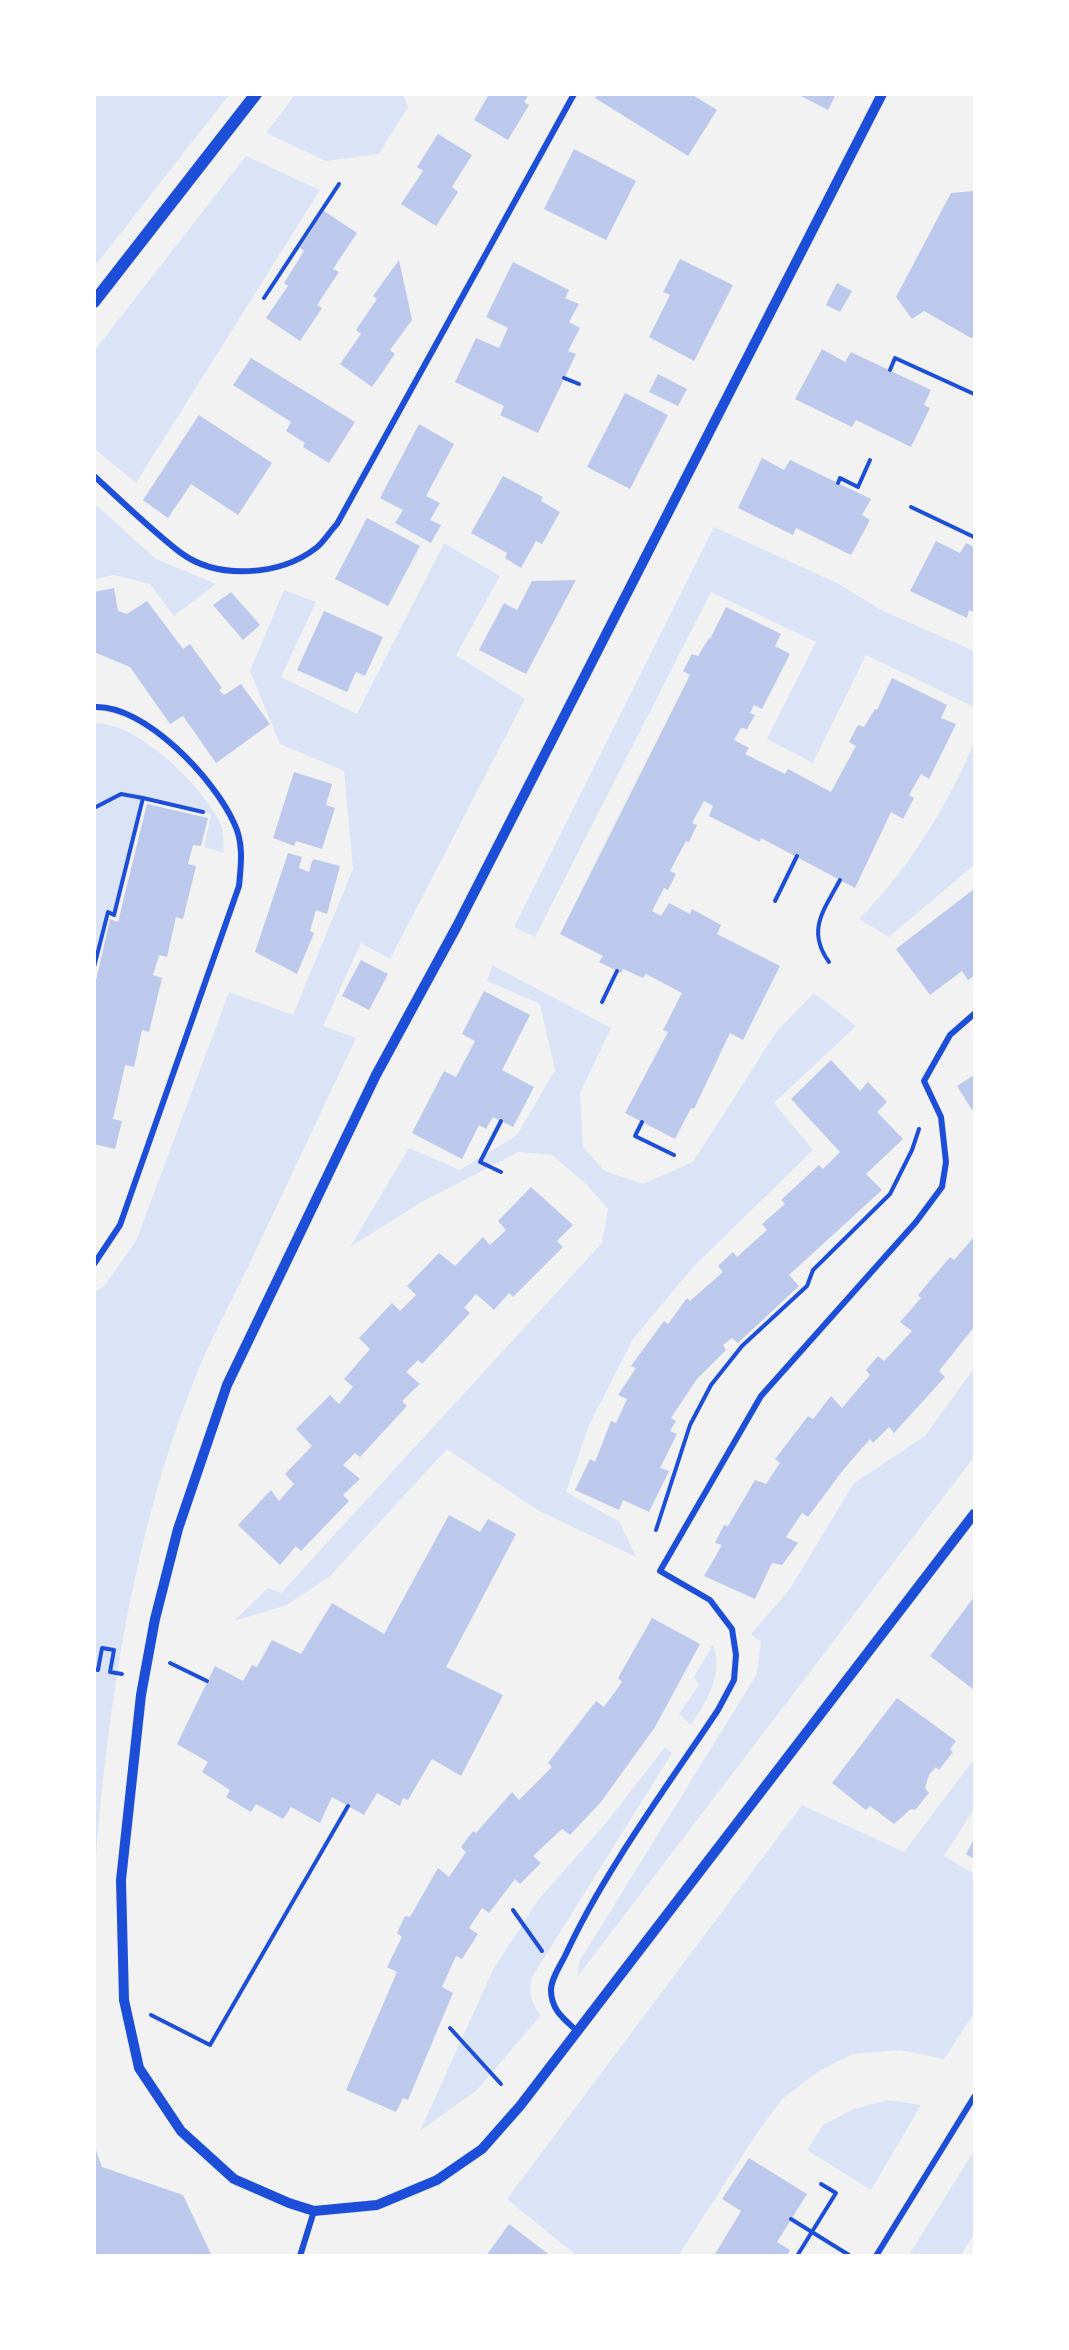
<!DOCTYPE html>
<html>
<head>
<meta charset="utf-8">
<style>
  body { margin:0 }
  #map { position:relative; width:1069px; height:2350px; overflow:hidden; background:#f2f2f2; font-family:Raleway,sans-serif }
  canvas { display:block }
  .frame { position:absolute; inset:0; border:96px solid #fff; pointer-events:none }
</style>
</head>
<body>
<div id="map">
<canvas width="1069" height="2350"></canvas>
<div class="frame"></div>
</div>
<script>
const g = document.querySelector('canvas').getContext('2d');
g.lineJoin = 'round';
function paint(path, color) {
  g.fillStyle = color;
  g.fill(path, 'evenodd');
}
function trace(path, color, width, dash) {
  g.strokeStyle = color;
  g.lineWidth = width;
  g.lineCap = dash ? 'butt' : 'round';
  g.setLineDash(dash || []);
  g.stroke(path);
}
const green = new Path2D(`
  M95,94L229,95L95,266L94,95Z
  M295,95H403L408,107L379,154L326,161L266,133Z
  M246,156L320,190L136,483L95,449V350Z
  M95,504L156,559L216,584L174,616L150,584L114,575L95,579Z
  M714,527L839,584L881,610L974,651V707L866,655L813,763L767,739L816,642L711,592L535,937L514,927Z
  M444,543L500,576L456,655L525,699L390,959L361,943L323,1026L356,1038C320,1114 284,1191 248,1267C230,1304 210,1340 195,1378C133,1533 108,1702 95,1868V1292L104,1286L136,1241L229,992L293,1015L353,869L344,771L280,744L250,671L284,590L316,602L281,677L357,714Z
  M94,723C137,721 205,788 221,825C224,833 223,845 224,853L204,847L211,814L143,799L114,915L108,913L95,967Z
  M974,743V865L889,937L859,919C908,870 947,807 974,743Z
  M492,965L611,1028L580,1093L583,1147L605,1171L643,1184L693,1162L777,1031L814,993L856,1026L774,1103L813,1150L694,1266L633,1339L589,1425L566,1492L620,1522L636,1557L537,1510L447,1449L330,1576L287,1605L234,1621L268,1588L281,1593L602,1243L608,1209L586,1184L552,1155L518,1152L420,1203L350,1247L409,1148L460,1170L517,1135L555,1070L540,1004L487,981Z
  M974,1368V1457L578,1976L579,1962L757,1674L761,1642L751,1634L790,1589L854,1483L925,1436Z
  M713,1644C724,1675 707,1700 691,1725L679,1714L699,1685L694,1677Z
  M665,1747L672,1753L532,1977C529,1993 530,2002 541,2015L477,2090L420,2131L493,1970L539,1899L606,1823Z
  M974,1759V1809L944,1856L974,1874V2013L944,2059L900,2050L853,2054L819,2071L782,2099L755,2136L679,2255H576L507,2199L802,1805L904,1852Z
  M888,2100L921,2105L871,2190L807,2150L823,2125L854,2109Z
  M974,2151V2234L961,2255H909Z`);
const building = new Path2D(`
  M489,94H529L524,102L529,105L508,140L474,120Z
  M597,94H691L717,110L688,156L595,98Z
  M797,94H836L828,110Z
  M438,134L472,155L452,187L458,192L436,226L401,204L423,171L417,167Z
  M574,149L636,181L606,240L544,209Z
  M974,191V337L971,338L924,311L912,319L896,297L951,193Z
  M324,211L357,233L333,269L339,272L317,305L322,308L300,341L266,318L288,286L284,283L304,251L300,248Z
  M680,259L733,285L694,361L649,337L670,295L663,292Z
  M399,260L412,320L390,350L395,354L372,387L340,364L361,334L356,330L377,299L373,296Z
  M513,262L569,290L565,298L579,304L569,322L580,328L568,351L576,354L538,433L500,415L504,406L455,382L476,338L499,348L508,328L486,317Z
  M837,283L852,291L840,312L826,305Z
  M822,349L845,362L851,352L931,390L924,405L930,408L911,447L856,420L852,427L795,399Z
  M251,358L355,422L329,463L303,447L305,443L286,431L291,422L233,385Z
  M658,374L687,389L678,406L649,392Z
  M625,393L668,415L630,489L587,467Z
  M199,415L272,463L238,515L191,484L168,518L143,500Z
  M419,424L454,444L426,496L440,503L430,520L441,525L431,543L395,523L403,510L380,498Z
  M762,458L784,470L790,460L871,499L862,515L870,520L851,555L796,528L793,535L738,508Z
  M503,476L543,497L541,501L560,512L542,544L536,541L521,568L505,558L507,553L471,533Z
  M367,518L420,546L388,606L335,579Z
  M936,541L960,553L966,543L974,547V612L969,610L967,618L910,591Z
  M576,580L526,674L479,650L504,603L517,610L532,581Z
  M114,588L118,611L127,614L147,601L183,649L190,644L222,688L219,690L224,695L241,684L270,724L216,763L183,716L170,724L130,667L94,652V592Z
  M231,592L260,625L243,640L213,605Z
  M726,607L781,634L775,646L790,654L762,709L754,705L750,713L755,715L747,729L741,728L734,740L749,748L745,754L785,774L788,769L831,792L856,746L849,742L858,725L864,727L875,709L877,710L892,678L947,705L941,718L956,724L929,779L921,774L909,795L914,798L903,819L891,812L855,888L761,838L760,842L709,816L713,806L704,801L692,823L697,825L689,842L686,841L670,871L676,874L668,890L664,888L652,911L661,916L669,903L690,914L692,909L721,925L717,934L780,966L743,1040L730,1033L694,1109L691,1108L675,1139L625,1113L668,1032L663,1030L682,993L646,974L643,978L623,969L621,973L599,962L603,956L560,934L690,675L683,671L692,654L698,656L709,638L710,639Z
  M324,611L383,637L365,676L356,672L347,692L297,670Z
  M294,772L332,784L326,805L335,808L322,849L296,841L294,846L273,838Z
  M147,804L208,818L201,846L193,845L188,864L196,866L183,919L176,917L167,957L159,955L153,975L162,978L149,1032L142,1030L134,1067L125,1065L113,1119L122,1121L115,1149L94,1144V989L110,919L118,922Z
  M288,853L302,857L299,868L309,872L313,859L340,866L327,914L316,910L310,931L314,933L297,974L255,952Z
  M974,889V976L968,980L962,971L930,995L896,949Z
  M361,960L388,974L369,1010L342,996Z
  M484,991L530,1015L502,1070L534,1087L513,1127L493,1117L486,1129L479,1125L462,1159L412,1133L444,1071L456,1077L475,1041L462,1034Z
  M831,1060L860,1091L868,1082L887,1102L877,1112L903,1139L866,1174L882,1190L789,1275L799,1286L738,1343L732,1338L723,1345L726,1350L697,1379L671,1418L676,1421L670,1431L677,1434L660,1468L669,1471L649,1512L623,1500L619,1510L575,1490L590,1459L595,1462L611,1421L616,1423L627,1399L618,1395L636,1368L631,1366L664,1321L668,1324L687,1298L690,1301L723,1272L718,1266L733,1252L737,1257L767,1230L762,1224L785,1204L781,1200L819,1165L823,1169L840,1152L791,1099Z
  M974,1075V1113L957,1086Z
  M531,1187L573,1225L557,1241L563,1247L513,1297L509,1293L494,1310L476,1294L464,1308L470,1313L422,1364L418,1360L406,1372L420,1384L402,1401L407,1406L360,1457L355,1453L343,1465L360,1479L343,1495L349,1501L301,1551L296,1546L280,1565L238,1525L271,1490L279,1501L294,1484L285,1474L312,1446L296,1429L330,1395L339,1404L353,1387L344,1379L370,1349L359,1338L392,1303L400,1311L416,1295L407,1286L439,1253L455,1266L483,1237L490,1245L506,1230L498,1221Z
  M974,1237V1327L939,1371L945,1377L894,1433L889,1427L873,1443L870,1439L843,1470L808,1517L802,1513L786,1537L798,1543L782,1565L772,1563L755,1599L704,1576L722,1545L715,1543L724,1525L728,1526L755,1480L766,1484L780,1463L775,1459L808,1416L813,1419L831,1396L842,1408L870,1375L866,1370L878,1356L884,1361L912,1331L900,1322L921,1298L918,1295L950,1257L954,1260Z
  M449,1515L480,1532L488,1519L516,1534L446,1667L503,1695L461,1776L432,1759L408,1800L403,1798L400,1806L377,1793L364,1815L332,1797L320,1823L291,1807L283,1819L256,1804L251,1812L226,1797L230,1790L202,1772L208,1762L177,1744L215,1666L243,1681L252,1665L257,1667L272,1640L301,1654L332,1603L384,1634Z
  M974,1597V1690L930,1656Z
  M652,1618L700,1644L655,1727L601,1802L570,1835L562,1829L533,1856L541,1863L520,1884L515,1879L489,1913L482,1908L469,1928L478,1934L462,1959L456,1956L442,1987L453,1993L408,2100L403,2098L396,2112L346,2090L397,1972L387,1967L402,1937L397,1933L405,1916L410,1917L438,1868L449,1877L466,1852L461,1847L473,1831L476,1833L512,1792L519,1800L552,1767L548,1763L596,1701L604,1707L622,1682L618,1678Z
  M897,1698L956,1741L950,1749L953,1752L939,1770L936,1767L929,1775L925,1788L929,1793L915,1810L911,1809L894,1824L870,1806L866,1810L832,1783Z
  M974,1839V1859L966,1854Z
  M94,2145L102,2167L183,2195L212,2256H94Z
  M749,2158L807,2194L777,2242L790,2250L787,2256H714L741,2211L722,2199Z
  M509,2224L551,2256H486Z`);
const path = new Path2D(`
  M264,298L339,184
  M890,370L895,358L974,394
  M564,378L579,384
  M838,483L840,478L858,487L870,460
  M911,507L974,537
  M94,808L121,794L143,798
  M775,901L797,856
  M829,962C806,930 824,910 840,880
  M94,967L108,912L114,915L143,798L203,812
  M602,1002L617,971
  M642,1122L635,1136L674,1155
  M501,1172L480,1162L501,1121
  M656,1530L690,1425L711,1385L742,1346L807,1286L813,1270L890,1194L912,1150L919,1129
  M170,1663L207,1681
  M94,1669L98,1670L102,1648L114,1650L110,1672L122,1674
  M513,1910L542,1951
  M151,2015L210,2045L348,1806
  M450,2028L501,2084
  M791,2219L849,2255
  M797,2256L836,2193L821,2184`);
const minor = new Path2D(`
  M94,476C123,502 151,530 181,553C218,580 280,576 316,548C324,542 330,531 337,524L574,94
  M94,707C145,704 215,780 234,823C244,843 241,865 239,886L120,1225L94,1264
  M577,2031C564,2019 551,2010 551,1990C551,1979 560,1966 565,1956C603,1873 666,1788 718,1710L734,1680L736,1655L732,1629L710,1600L660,1571L761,1396L916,1222L942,1187L946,1162L941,1117L924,1081L950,1035L974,1014
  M300,2256L314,2211
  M876,2256L974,2097`);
const tertiary = new Path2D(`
  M882,94L457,926L376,1075L227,1385L178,1529L155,1619L141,1695L121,1880L124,2000L139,2068L181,2131L234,2179L289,2203L314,2211L377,2205L437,2180L482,2149L520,2106L974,1514`);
const secondary = new Path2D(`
  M94,302L256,94`);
paint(green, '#dbe4f7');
paint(building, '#bdc9ec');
trace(path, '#1d4ed8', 4);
trace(minor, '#1d4ed8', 6);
trace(tertiary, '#1d4ed8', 10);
trace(secondary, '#1d4ed8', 12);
</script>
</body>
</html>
